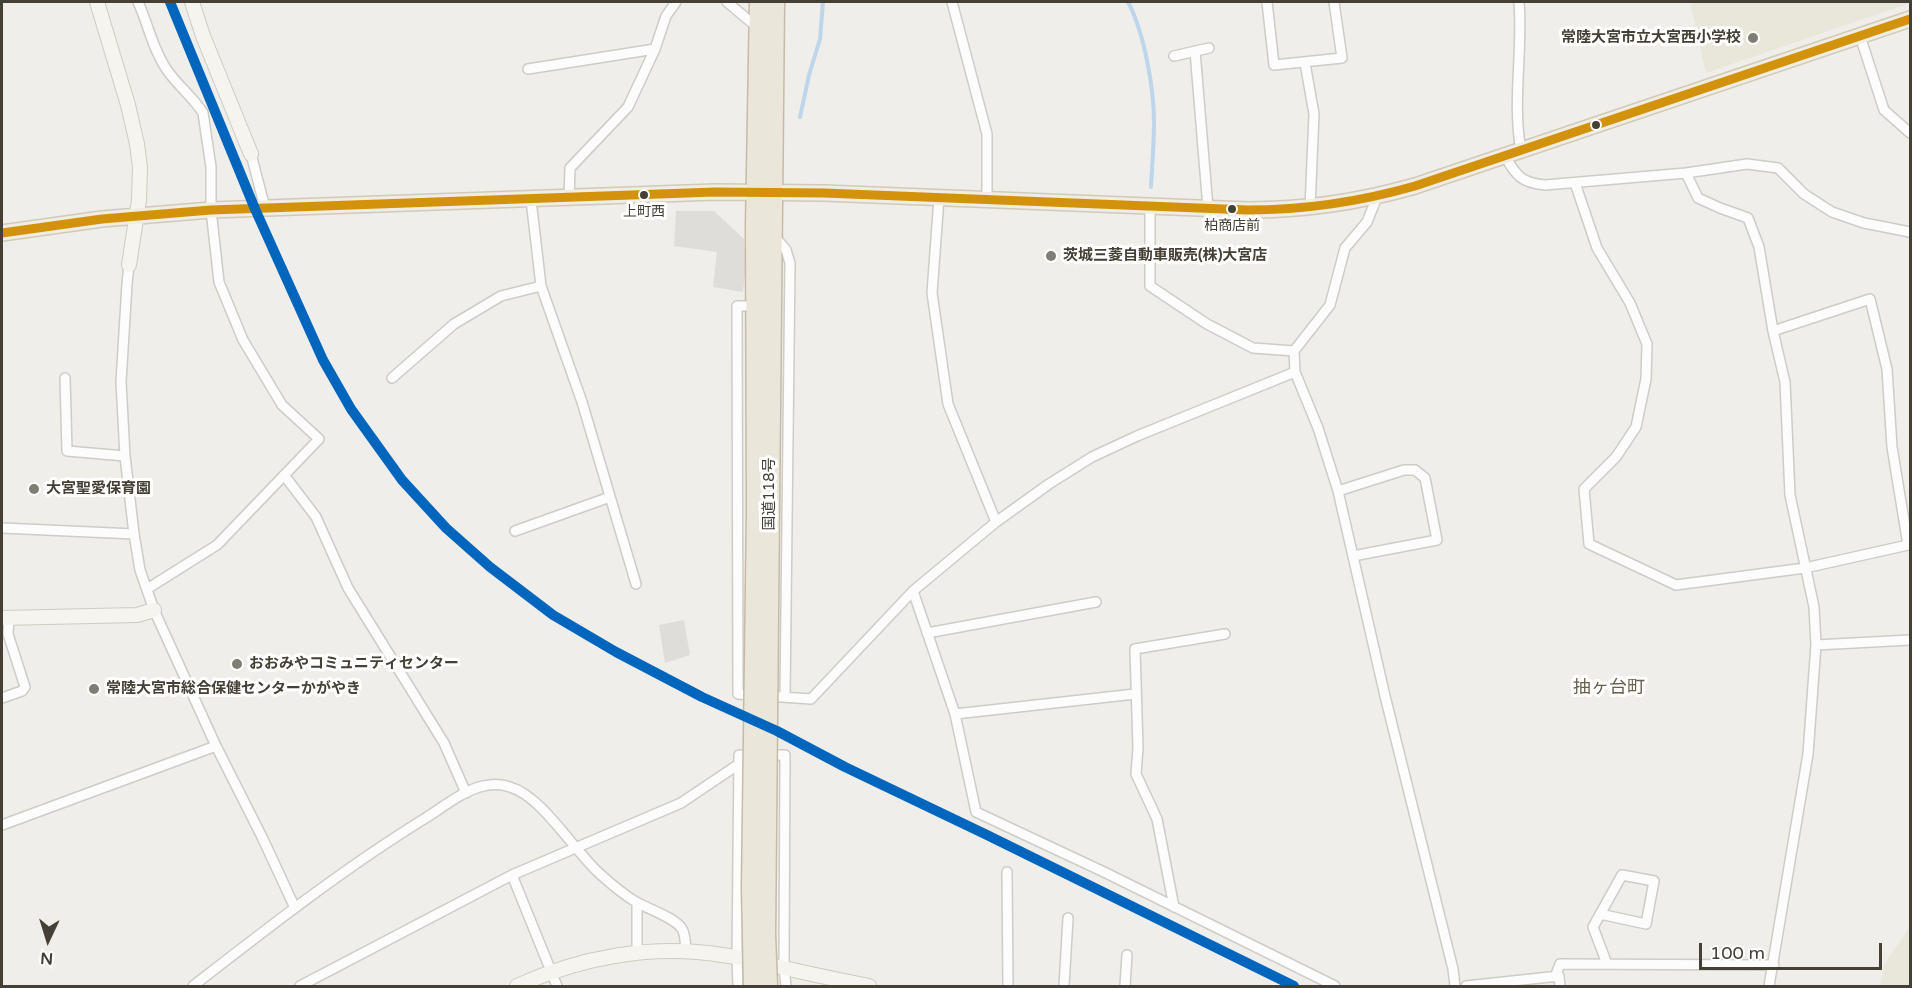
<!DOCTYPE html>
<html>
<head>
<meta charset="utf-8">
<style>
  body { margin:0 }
  #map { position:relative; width:1912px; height:988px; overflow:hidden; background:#efeeea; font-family:"Varela Round",sans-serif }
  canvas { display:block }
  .frame { position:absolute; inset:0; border:3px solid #454036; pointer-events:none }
  .north { position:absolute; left:18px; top:910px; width:60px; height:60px; -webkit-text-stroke:4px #fff; paint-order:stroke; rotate:184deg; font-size:16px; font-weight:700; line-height:24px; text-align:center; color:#454036 }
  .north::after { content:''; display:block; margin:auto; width:21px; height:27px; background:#454036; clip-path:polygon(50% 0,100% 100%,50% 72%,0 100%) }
  .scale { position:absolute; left:1699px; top:943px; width:183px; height:27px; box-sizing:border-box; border:3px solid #454036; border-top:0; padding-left:8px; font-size:18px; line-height:21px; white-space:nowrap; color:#454036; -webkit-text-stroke:4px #fff; paint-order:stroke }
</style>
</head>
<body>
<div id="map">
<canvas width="1912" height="988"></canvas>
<div class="frame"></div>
<div class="north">N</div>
<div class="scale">100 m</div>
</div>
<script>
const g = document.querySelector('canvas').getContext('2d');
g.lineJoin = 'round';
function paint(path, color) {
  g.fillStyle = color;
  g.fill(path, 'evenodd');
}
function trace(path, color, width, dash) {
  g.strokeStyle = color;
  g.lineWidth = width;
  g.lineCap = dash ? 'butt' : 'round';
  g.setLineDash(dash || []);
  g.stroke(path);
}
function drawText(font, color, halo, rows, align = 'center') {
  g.font = font + ' "Varela Round","Noto Sans JP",sans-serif';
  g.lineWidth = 6;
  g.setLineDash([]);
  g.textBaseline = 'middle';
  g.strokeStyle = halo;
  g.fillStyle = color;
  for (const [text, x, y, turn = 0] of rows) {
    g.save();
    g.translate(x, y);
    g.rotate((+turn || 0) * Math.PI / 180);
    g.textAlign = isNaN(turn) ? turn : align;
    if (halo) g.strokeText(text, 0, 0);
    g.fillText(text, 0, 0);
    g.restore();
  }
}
const education = new Path2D(`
  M1690,2H1910V3L1706,73Z
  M1910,926V986H1880L1884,965Z`);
const parking = new Path2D(`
  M676,211H714L744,239L746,265L743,292L713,287L717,252L674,246Z
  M684,620L690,655L665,663L659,625Z`);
const stream = new Path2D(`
  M1128,2C1144,32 1154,88 1154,122C1154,144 1152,166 1151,187
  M800,117L809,75L820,39L823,2`);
const street = new Path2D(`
  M138,2C148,24 153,50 167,70C178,86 193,97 203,113L211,167V210L219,282L243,340L282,405L319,439L217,545L147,589
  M727,2L758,28
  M952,2L987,134V200
  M1267,2L1274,65L1342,58L1334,2
  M1519,2C1523,51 1512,102 1521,151
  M1860,36L1884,110L1910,133
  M1195,51L1208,208
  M1174,56L1209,48
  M1305,63L1314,114L1310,208
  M528,69L655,49
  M251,154L265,208
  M1505,156C1516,176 1522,183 1545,185L1686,173L1747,164L1778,168L1804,194L1832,212L1864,223L1910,232
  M1686,173L1698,198L1720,208L1748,218L1759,247L1773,331L1785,382L1790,495L1814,607L1816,645L1808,754L1769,986
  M1575,183L1597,248L1630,303L1647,344L1646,379L1636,427L1616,457L1584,489L1589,544L1676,585L1805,568L1908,545L1892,447L1887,369L1870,299L1773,331
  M1377,197L1367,222L1345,248L1330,305L1294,351L1295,372L1318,428L1338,491L1385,696L1453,969L1455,986
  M569,198L570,168L628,107L655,49L666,16L676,2
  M939,198L932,293L948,404L996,522
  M531,200L541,286L582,402L636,584
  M1150,206V286L1207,324L1253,348L1294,351
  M775,237L786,250L790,263L785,697
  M129,265L127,284L121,382L125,456L134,534L140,570L154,610L216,746L262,837L295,908
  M755,306H737L738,694L811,699L913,591L996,522L1049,484L1092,457L1137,436L1295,372
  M65,378L67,451L125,456
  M392,378L454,324L501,296L541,286
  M284,475L316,517L348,588L444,743L466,793
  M1338,491L1404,470H1415L1425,478L1437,540L1353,556
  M2,528L134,534
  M515,531L610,497
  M913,591L955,714L976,812L1104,872L1335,986
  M927,633L1096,602
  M1816,645L1910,640
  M2,698L22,691L25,687L8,634L9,618
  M955,714L1135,694
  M2,825L216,746
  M1007,872L1008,986
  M1174,907L1157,819L1136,774L1138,748L1135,649L1225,634
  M1600,914L1646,924L1654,881L1622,875L1593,927L1607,964
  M637,952V903
  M1555,977L1560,964L1774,965
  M193,986C268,928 343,869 424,819C442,808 462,791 483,786C492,784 502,784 510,787C542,796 574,851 600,874C611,884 623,894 636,902C648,909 676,918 682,929C686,935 685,945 686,952
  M300,986L512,875
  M557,986L512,875L681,803L739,764
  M738,986L737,958L739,755H785L784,968L786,986
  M1064,986L1068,918
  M1125,986L1127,955
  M1466,986L1559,976L1560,986`);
const secondary = new Path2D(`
  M97,2L128,105L137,144L140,168L139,200L129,265
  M192,2L203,36L251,154
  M2,618L137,615L154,610
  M517,986C581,957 652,944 722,955C741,957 761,963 780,967C810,974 839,980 869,986`);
const primary = new Path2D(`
  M2,233L102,219L211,210L715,192L824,193L1248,210C1305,210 1359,202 1415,186L1910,19`);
const highway = new Path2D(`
  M756,509L755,226L759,2
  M770,509L775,2`);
const highwayBridge = new Path2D(`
  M753,986L751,888L756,509
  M768,986L766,934L770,509`);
const bus1 = new Path2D(`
  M2,233L102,219L211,210L715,192L824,193L1248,210C1305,210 1359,202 1415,186L1910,19`);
const rail1 = new Path2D(`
  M170,2L255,209L323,360L351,409L402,480L446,528L490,567L553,615L616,652L702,697L777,731L845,767L987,835L1294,986`);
const markers = [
  [1753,38,6,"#807d75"],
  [1596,125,5,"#454036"],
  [644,195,5,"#454036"],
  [1232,209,5,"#454036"],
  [1051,256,6,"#807d75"],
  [34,489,6,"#807d75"],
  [237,664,6,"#807d75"],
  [94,689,6,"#807d75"]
];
const busNames = [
  ["上町西",644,212],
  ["柏商店前",1232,226]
];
const poiNames = [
  ["常陸大宮市立大宮西小学校",1741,38,"right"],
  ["茨城三菱自動車販売(株)大宮店",1063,256],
  ["大宮聖愛保育園",46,489],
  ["おおみやコミュニティセンター",249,664],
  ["常陸大宮市総合保健センターかがやき",106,689]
];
const streetNames = [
  ["国道118号",770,494,-90]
];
const quarterNames = [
  ["抽ヶ台町",1609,688]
];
paint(education, '#e9e6da');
paint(parking, '#deddda');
trace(stream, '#bdd6eb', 4);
trace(street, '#cdccc7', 12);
trace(secondary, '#cecbc1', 16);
trace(primary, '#d0cab8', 18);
trace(highway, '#c5bba7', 21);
trace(street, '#fdfcfc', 9);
trace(secondary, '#f5f4ef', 14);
trace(primary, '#f0ede4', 15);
trace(highway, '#eae6da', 18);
trace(highwayBridge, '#c5bba7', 21, []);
trace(highwayBridge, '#eae6da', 18);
trace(bus1, '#d3920b', 9);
trace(rail1, '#0065bd', 10);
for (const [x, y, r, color] of markers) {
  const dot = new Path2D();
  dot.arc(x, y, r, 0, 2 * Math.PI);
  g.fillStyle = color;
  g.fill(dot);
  trace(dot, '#fff', 2);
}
drawText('14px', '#454036', '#fff', busNames);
drawText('bold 15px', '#454036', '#fff', poiNames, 'left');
drawText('15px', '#454036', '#fff', streetNames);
drawText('18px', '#675e4e', '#fff', quarterNames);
</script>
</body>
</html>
